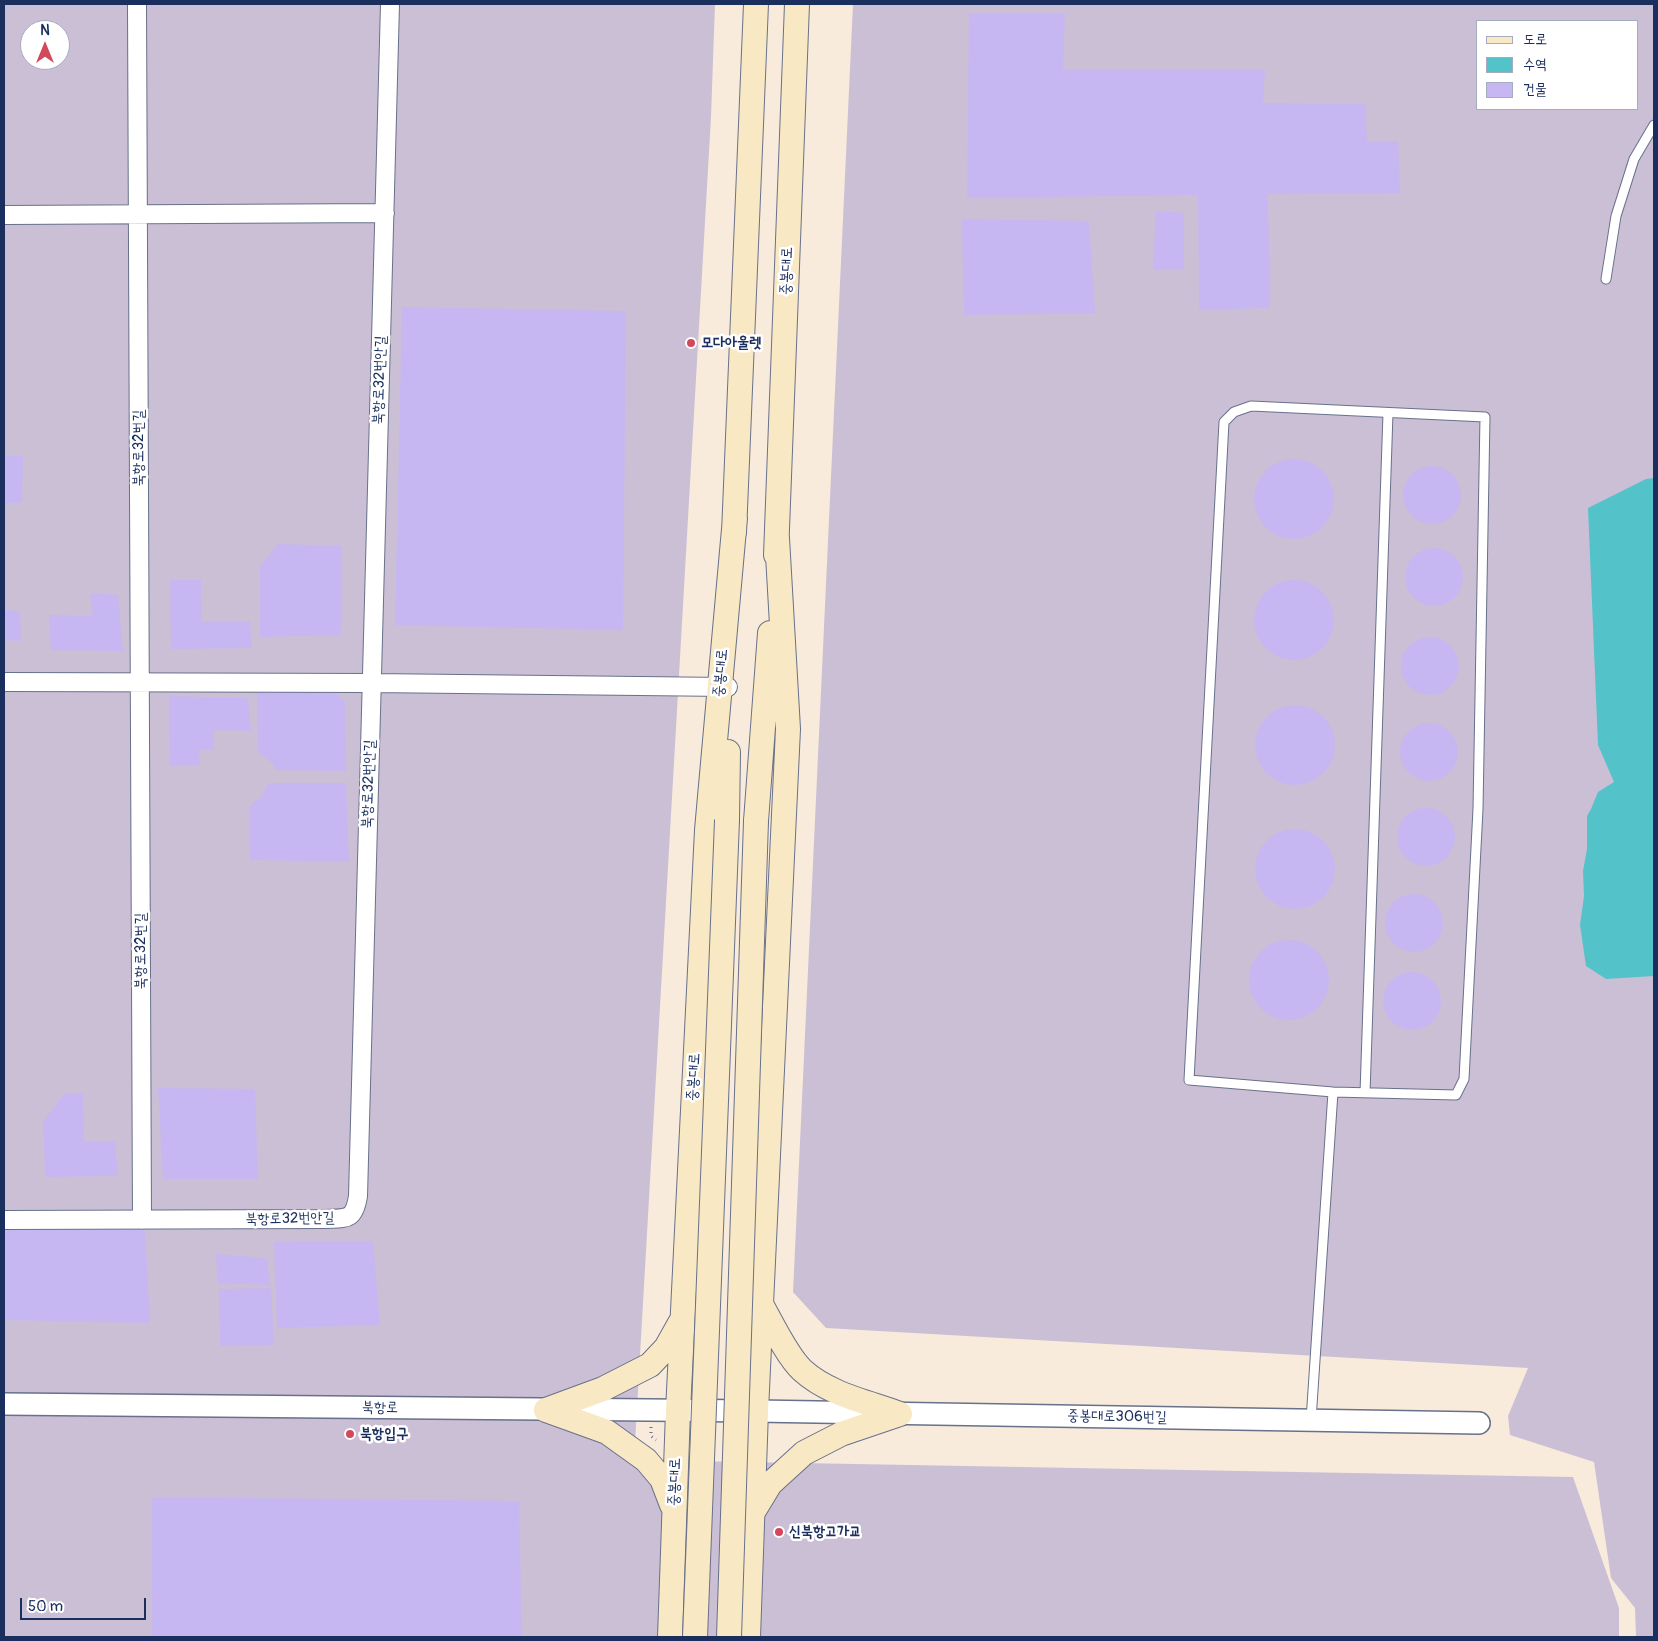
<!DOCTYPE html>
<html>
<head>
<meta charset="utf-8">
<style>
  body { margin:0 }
  #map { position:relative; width:1658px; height:1641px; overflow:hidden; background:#f8ebdb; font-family:Pangolin,"Poor Story",sans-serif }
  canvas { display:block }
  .frame { position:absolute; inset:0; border:5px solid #1b2f5e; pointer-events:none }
  .legend { position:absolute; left:1476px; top:20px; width:162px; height:90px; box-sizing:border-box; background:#fff; border:1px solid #a4acbf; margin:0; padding:6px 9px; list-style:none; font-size:15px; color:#1b2f5e }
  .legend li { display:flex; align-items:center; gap:10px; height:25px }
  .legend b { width:25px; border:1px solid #a4acbf }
  .north { position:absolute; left:20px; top:20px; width:50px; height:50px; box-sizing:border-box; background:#fff; border:1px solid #a4acbf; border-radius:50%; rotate:0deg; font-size:14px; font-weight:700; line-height:20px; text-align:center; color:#1b2f5e }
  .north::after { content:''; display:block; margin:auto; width:18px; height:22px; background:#d1495b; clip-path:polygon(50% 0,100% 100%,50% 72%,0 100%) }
  .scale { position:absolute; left:20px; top:1598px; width:126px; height:22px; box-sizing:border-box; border:2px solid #1b2f5e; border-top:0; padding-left:6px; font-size:15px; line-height:18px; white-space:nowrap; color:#1b2f5e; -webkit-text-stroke:4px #fff; paint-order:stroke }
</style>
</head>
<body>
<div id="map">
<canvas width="1658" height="1641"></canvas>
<div class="frame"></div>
<ul class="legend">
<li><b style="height:6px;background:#f8e8c3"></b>도로</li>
<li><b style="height:14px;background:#54c2c9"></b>수역</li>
<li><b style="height:14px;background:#c6b7f2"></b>건물</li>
</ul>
<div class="north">N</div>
<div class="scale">50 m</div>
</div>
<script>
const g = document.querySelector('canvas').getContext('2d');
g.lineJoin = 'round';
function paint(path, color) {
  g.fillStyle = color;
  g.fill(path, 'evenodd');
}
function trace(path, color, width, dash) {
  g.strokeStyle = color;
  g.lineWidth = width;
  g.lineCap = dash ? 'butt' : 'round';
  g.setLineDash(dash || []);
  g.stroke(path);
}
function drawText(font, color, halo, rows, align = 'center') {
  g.font = font + ' Pangolin,"Poor Story",sans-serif';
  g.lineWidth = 5;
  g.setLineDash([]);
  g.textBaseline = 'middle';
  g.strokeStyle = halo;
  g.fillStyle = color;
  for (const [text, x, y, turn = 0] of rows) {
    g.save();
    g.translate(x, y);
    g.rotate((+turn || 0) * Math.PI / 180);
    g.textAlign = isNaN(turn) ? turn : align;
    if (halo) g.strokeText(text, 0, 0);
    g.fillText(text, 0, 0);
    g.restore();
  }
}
const industrial = new Path2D(`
  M4,4H715L711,117L634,1460L1573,1477L1619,1608V1637H4ZM30,30H60V60H30Z
  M853,4H1654V1637H1636L1635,1608L1611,1578L1594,1462L1510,1435L1508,1416L1528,1368L826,1328L793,1292ZM1477,21H1637V109H1477Z`);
const water = new Path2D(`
  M1654,478V976L1606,979L1586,966L1580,925L1584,896L1583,871L1587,849V816L1591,809L1598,792L1614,782L1598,745L1588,508L1646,479Z`);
const building = new Path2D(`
  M969,13L1065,14L1063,69H1265L1263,103L1365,104L1367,141H1398L1400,193L1268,194L1270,308L1199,310L1198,195L967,198Z
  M1156,211L1184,213V270H1153Z
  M962,219L1089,221L1095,313L964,315Z
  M402,307L626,311L623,630L395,625Z
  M4,456H23L22,503H4Z
  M1254 499a40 40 0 1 1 80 0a40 40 0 1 1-80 0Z
  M1403 495a29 29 0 1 1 58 0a29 29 0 1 1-58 0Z
  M278,544L342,546L341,635L260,637V566Z
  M1405 577a29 29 0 1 1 58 0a29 29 0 1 1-58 0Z
  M1254 620a40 40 0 1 1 80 0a40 40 0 1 1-80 0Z
  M170,580H201L202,621H250L252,648L171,649Z
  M90,593L118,595L123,651L51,650L49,615L93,616Z
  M4,610L20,611L21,641L4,640Z
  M1401 666a29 29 0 1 1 58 0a29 29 0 1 1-58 0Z
  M331,689L345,701L346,771L276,770L272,763L258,752L257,690Z
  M169,696L248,698L251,731L214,730V750H199L200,765L170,766Z
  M1255 745a40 40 0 1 1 80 0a40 40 0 1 1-80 0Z
  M1400 752a29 29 0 1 1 58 0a29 29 0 1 1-58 0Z
  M269,783H346L349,862L250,860V806L260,798Z
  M1397 837a29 29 0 1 1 58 0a29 29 0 1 1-58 0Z
  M1255 869a40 40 0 1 1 80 0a40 40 0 1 1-80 0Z
  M1385 923a29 29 0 1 1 58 0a29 29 0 1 1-58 0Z
  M1249 980a40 40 0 1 1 80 0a40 40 0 1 1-80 0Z
  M1383 1001a29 29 0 1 1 58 0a29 29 0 1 1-58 0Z
  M158,1088L255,1089L258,1179H163Z
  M64,1094H83L84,1142H115L118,1176L45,1177L43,1122Z
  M4,1228H145L150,1323L4,1320Z
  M373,1241L380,1325L277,1328L274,1242Z
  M216,1254L267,1258L270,1285L218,1283Z
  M271,1288L274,1345L220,1346L219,1289Z
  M152,1497L519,1501L522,1637H152Z`);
const path = new Path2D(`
  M651,1427V1436L656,1440`);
const service = new Path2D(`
  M1606,279L1616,216L1634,159L1654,125
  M1251,406L1485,417L1478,809L1464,1079L1456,1095L1333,1092L1189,1080L1224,422L1234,412Z
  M1365,1093L1388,413
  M1311,1420L1333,1092`);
const minor = new Path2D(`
  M137,4L142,1220
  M4,215L385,213
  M4,682L372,683L728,687
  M4,1220L324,1219C347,1218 354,1221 358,1196L390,4`);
const tertiary = new Path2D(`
  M4,1404L756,1411L1479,1423`);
const secondary = new Path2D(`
  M734,533L756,4
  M776,555L797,4
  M727,820L728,752
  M756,821L770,633
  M761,1304C771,1322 787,1356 802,1370C828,1394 867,1402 900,1414
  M546,1410L607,1432L646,1460L662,1479L672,1505
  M546,1410L603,1389L650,1365L666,1348L680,1323
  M753,1512L770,1484L804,1453L841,1434L900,1414
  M670,1637L678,1411L707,830L735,518
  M748,1637L756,1411L788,729L777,538`);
const secondaryBridge = new Path2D(`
  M695,1637L727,820
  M729,1637L756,821`);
const markers = [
  [691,343,5,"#d1495b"],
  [350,1434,5,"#d1495b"],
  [779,1532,5,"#d1495b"]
];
const streetNames = [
  ["중봉대로",787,271,-88],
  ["북항로32번안길",380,380,-88],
  ["북항로32번길",139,448,-90],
  ["중봉대로",721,673,-85],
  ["북항로32번안길",369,784,-88],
  ["북항로32번길",141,951,-90],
  ["중봉대로",694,1077,-87],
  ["북항로32번안길",290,1219,-1],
  ["북항로",380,1408,1],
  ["중봉대로306번길",1117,1417,1],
  ["중봉대로",675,1482,-88]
];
const poiNames = [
  ["모다아울렛",701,343],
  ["북항입구",360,1434],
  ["신북항고가교",789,1532]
];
paint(industrial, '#cbbfd5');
paint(water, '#54c2c9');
paint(building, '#c6b7f2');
trace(service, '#68718a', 11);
trace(minor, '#68718a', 20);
trace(tertiary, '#68718a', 24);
trace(secondary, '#68718a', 26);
trace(path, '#68718a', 3, [1, 4]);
trace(service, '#fff', 9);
trace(minor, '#fff', 18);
trace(tertiary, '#fff', 21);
trace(secondary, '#f8e8c3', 24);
trace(secondaryBridge, '#68718a', 26, []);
trace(secondaryBridge, '#f8e8c3', 24);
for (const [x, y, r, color] of markers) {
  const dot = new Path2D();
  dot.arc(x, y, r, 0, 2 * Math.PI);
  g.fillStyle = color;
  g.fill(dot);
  trace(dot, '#fff', 2);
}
drawText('15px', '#1b2f5e', '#fff', streetNames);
drawText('bold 15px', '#1b2f5e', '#fff', poiNames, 'left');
</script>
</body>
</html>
